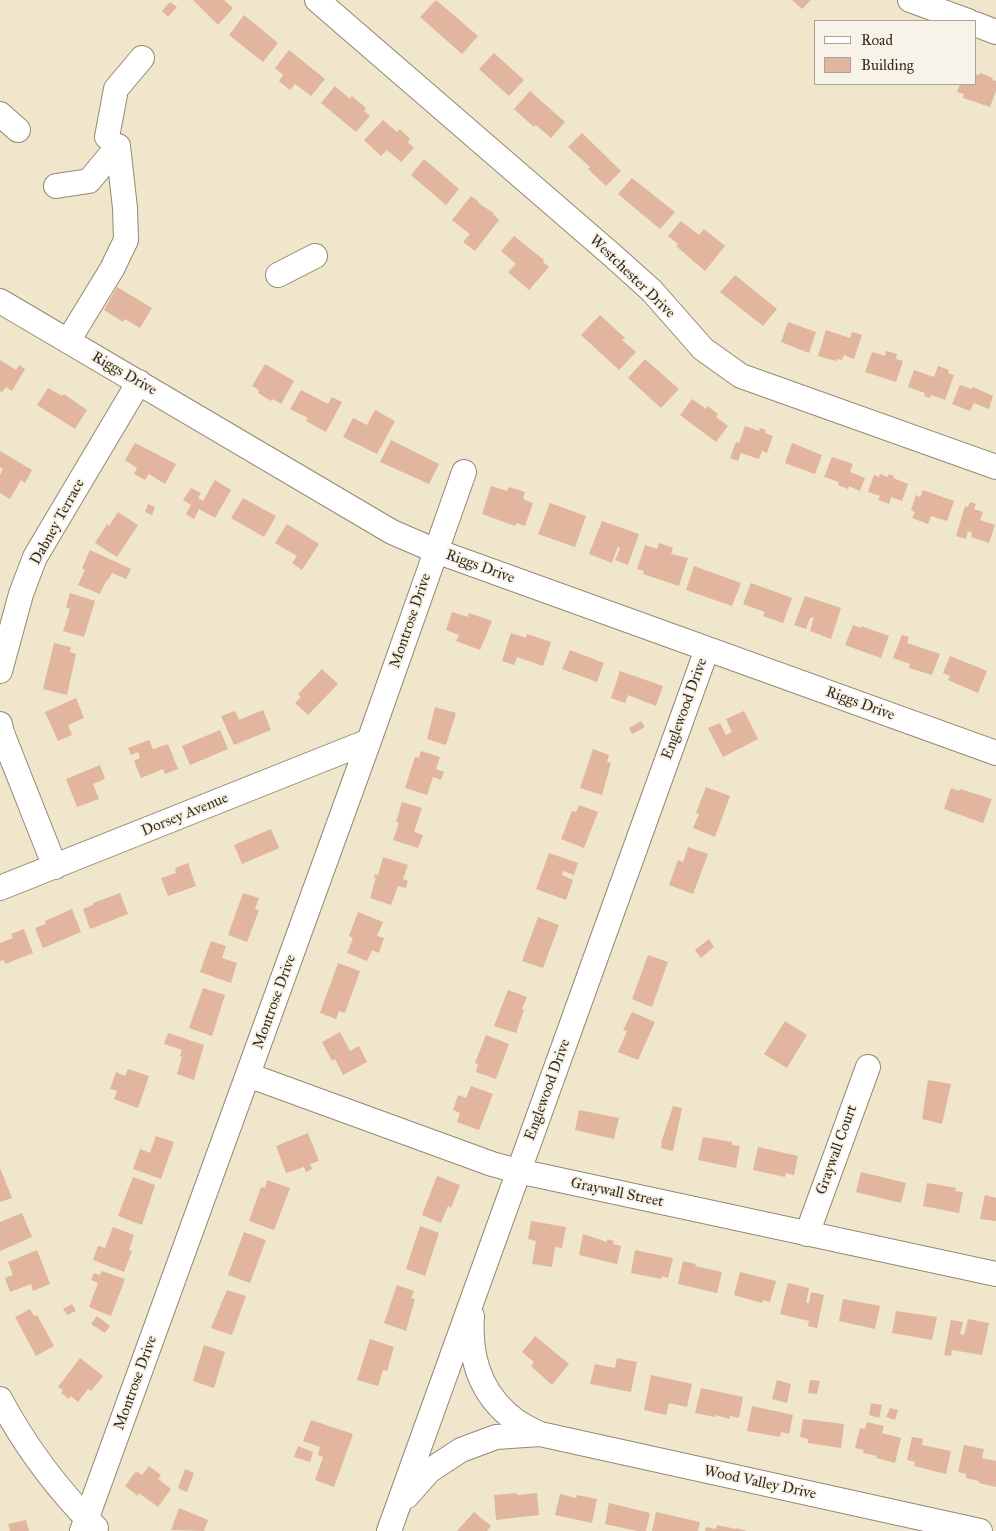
<!DOCTYPE html>
<html>
<head>
<meta charset="utf-8">
<style>
  body { margin:0 }
  #map { position:relative; width:996px; height:1531px; overflow:hidden; background:#efe6cb; font-family:"IM FELL Great Primer",serif }
  canvas { display:block }
  .legend { position:absolute; left:814px; top:20px; width:162px; height:65px; box-sizing:border-box; background:#f7f3e8; border:1px solid #aca397; margin:0; padding:6px 9px; list-style:none; font-size:15px; color:#3b2a1e }
  .legend li { display:flex; align-items:center; gap:10px; height:25px }
  .legend b { width:25px; border:1px solid #aca397 }
</style>
</head>
<body>
<div id="map">
<canvas width="996" height="1531"></canvas>
<ul class="legend">
<li><b style="height:6px;background:#fff"></b>Road</li>
<li><b style="height:14px;background:#e1b59e"></b>Building</li>
</ul>
</div>
<script>
const g = document.querySelector('canvas').getContext('2d');
g.lineJoin = 'round';
function paint(path, color) {
  g.fillStyle = color;
  g.fill(path, 'evenodd');
}
function trace(path, color, width, dash) {
  g.strokeStyle = color;
  g.lineWidth = width;
  g.lineCap = dash ? 'butt' : 'round';
  g.setLineDash(dash || []);
  g.stroke(path);
}
function drawText(font, color, halo, rows, align = 'center') {
  g.font = font + ' "IM FELL Great Primer",serif';
  g.lineWidth = 4;
  g.setLineDash([]);
  g.textBaseline = 'middle';
  g.strokeStyle = halo;
  g.fillStyle = color;
  for (const [text, x, y, turn = 0] of rows) {
    g.save();
    g.translate(x, y);
    g.rotate((+turn || 0) * Math.PI / 180);
    g.textAlign = isNaN(turn) ? turn : align;
    if (halo) g.strokeText(text, 0, 0);
    g.fillText(text, 0, 0);
    g.restore();
  }
}
const building = new Path2D(`
  M193,0H224L233,8L218,25Z
  M436,0L478,36L462,54L420,17Z
  M792,0H811L802,9Z
  M170,2L177,7L168,17L162,11Z
  M244,15L278,43L263,62L229,35Z
  M289,50L325,79L311,96L295,84L290,90L279,81L283,75L275,68Z
  M494,53L524,80L509,96L479,69Z
  M980,73L993,78L992,80L996,81V91L990,107L963,98L964,94L957,92L960,84H975V74L979,75Z
  M335,86L350,99L352,96L366,108L364,111L370,116L356,132L321,103Z
  M530,91L565,122L551,138L536,125L534,127L514,109Z
  M383,120L397,132L400,129L410,139L408,142L414,148L401,162L387,150L381,156L364,140Z
  M582,133L621,171L606,186L588,169L590,167L568,147Z
  M424,159L459,189L446,205L411,175Z
  M632,178L675,212L660,229L618,194Z
  M471,196L479,202L478,203L494,213L493,214L499,220L475,251L463,242L470,234L452,220Z
  M681,221L699,235L704,229L725,246L705,271L676,246L678,244L668,236Z
  M514,236L544,260L543,262L549,267L529,290L508,272L516,264L501,251Z
  M735,275L777,309L763,326L720,292Z
  M117,287L152,308L140,328L125,319L123,322L104,310Z
  M600,315L625,338L622,340L636,352L619,370L581,335Z
  M788,322L816,332L809,353L781,342Z
  M826,330L850,338L852,332L862,335L854,359L844,355L842,360L837,359L836,361L818,356Z
  M886,351L897,354L896,359L903,361L896,382L865,372L872,352L885,356Z
  M645,359L679,389L661,408L628,378Z
  M0,360L16,370L19,365L25,369L12,391L6,387L2,392L0,391Z
  M265,364L294,381L281,404L273,399L271,401L258,393L259,390L252,386Z
  M938,366L949,370L948,373L954,375L945,400L931,395L930,398L924,396L925,393L908,387L914,370L934,377Z
  M960,385L972,389L973,387L993,396L989,409L974,403L970,411L952,404Z
  M48,388L62,396L64,394L87,410L75,429L37,405Z
  M301,390L328,404L332,397L342,402L326,432L306,421L308,418L290,409Z
  M692,399L706,409L708,406L718,414L716,417L728,426L716,442L680,415Z
  M375,410L395,421L377,454L343,437L353,418L367,425Z
  M745,426L759,431L760,428L766,430L765,433L773,436L767,453L762,451L759,459L741,453L738,461L730,458L736,442L739,443Z
  M391,440L439,464L429,484L380,462Z
  M135,443L176,464L165,484L149,474L145,480L134,474L137,468L125,460Z
  M792,443L822,455L815,474L785,463Z
  M0,451L32,470L25,483L21,480L10,499L0,493V475L3,469L0,467Z
  M832,457L853,464L850,472L865,478L860,491L849,486L848,489L838,485L839,482L824,477Z
  M880,474L888,477L889,474L894,476L893,478L908,484L902,501L891,497L889,504L878,500L880,496L868,492L874,475L879,477Z
  M215,480L231,490L215,518L199,509L194,519L186,514L191,505L183,500L191,488L201,493L198,498L203,501Z
  M491,486L507,491L509,487L525,492L523,499L533,503L525,526L517,523L515,526L482,514Z
  M923,490L954,501L947,521L931,516L928,524L912,518L915,512L911,510L916,495L920,497Z
  M243,498L276,516L264,537L231,518Z
  M970,502L976,504L974,509L983,512L980,520L995,525L989,543L971,537L972,533L968,531L966,539L956,536L965,506L968,507Z
  M550,503L586,516L575,547L538,534Z
  M148,504L155,507L152,515L145,512Z
  M118,512L138,525L117,557L95,543L107,524L109,526Z
  M602,521L639,534L628,565L615,560L620,549L618,546L612,563L589,554Z
  M287,524L319,544L302,570L292,563L297,556L275,543Z
  M659,543L673,548L671,554L688,558L679,586L643,574L644,571L637,569L645,545L657,549Z
  M90,550L131,569L126,579L112,573L108,580L106,581L100,594L78,585L85,570L82,568Z
  M694,566L741,583L732,606L686,590Z
  M751,583L792,598L783,623L763,616L765,612L743,604Z
  M70,593L95,601L84,637L63,631L70,609L66,607Z
  M805,596L841,608L831,639L810,631L814,617L810,618L806,629L794,625Z
  M452,612L468,617L469,613L492,621L480,650L456,641L459,635L446,630Z
  M853,625L861,628V626L889,636L881,658L845,645Z
  M511,633L526,638L527,634L551,642L543,666L517,657L514,665L502,661Z
  M902,635L909,637L907,643L940,654L932,675L909,668L910,664L893,658Z
  M54,643L71,647L70,652L76,654L67,695L43,689Z
  M570,650L604,663L597,682L562,669Z
  M950,656L987,671L978,693L948,680L950,676L943,673Z
  M322,669L338,684L308,715L295,703L301,697L298,694Z
  M620,671L663,686L656,706L628,695L625,703L611,698Z
  M76,698L84,718L68,725L72,735L58,741L45,712Z
  M435,707L456,713L446,745L427,739Z
  M263,710L271,730L234,745L221,716L235,711L239,720Z
  M744,711L758,739L723,757L708,728L720,723L726,735L732,732L726,719Z
  M641,721L645,727L632,734L629,728Z
  M220,730L228,749L190,765L182,746Z
  M149,740L153,749L168,744L178,769L165,774L163,769L141,778L134,761L140,758L138,752L131,755L128,748Z
  M593,749L609,755L607,762L611,763L602,795L580,788Z
  M421,751L440,757L436,769L444,772L441,780L433,777L427,795L405,788L415,757L419,758Z
  M100,765L105,779L93,784L99,799L77,807L66,779Z
  M706,787L730,796L715,837L693,828L699,814L696,813Z
  M951,788L959,791L960,789L992,799L983,823L944,809Z
  M402,802L422,808L414,832L423,835L418,848L393,840L399,823L396,822Z
  M579,805L598,812L584,848L561,839L572,811L576,812Z
  M271,829L279,848L242,864L234,845Z
  M688,847L708,854L693,894L669,885L678,860L683,862Z
  M549,853L578,863L574,875L563,871L562,875L573,880L566,900L536,889Z
  M383,857L408,865L403,879L408,881L406,888L398,886L391,905L370,898L376,878H374L375,874L378,875Z
  M188,863L196,886L168,896L161,878L176,873L175,868Z
  M120,893L128,914L90,929L83,909L93,905V903Z
  M243,893L259,898L255,909L259,910L247,942L228,935Z
  M72,909L81,932L43,948L35,928L46,924L45,921Z
  M358,912L383,922L377,936L384,938L379,953L372,950L367,961L347,953L353,938L349,936Z
  M538,917L559,925L543,968L522,961Z
  M24,929L33,953L5,964L4,960L0,961V943L13,938L11,934Z
  M709,939L714,947L701,958L695,950Z
  M211,941L226,946L222,958L237,963L231,983L200,972Z
  M648,955L668,962L652,1007L632,999Z
  M338,963L360,971L345,1013L339,1011L336,1019L320,1013Z
  M203,988L225,995L212,1036L189,1028Z
  M508,990L527,997L522,1009L524,1010L516,1033L494,1026Z
  M632,1012L655,1022L638,1060L618,1052L627,1031L623,1030Z
  M785,1021L807,1035L787,1068L764,1054Z
  M340,1032L350,1051L359,1046L367,1062L343,1075L335,1059L332,1061L322,1042Z
  M168,1033L204,1045L194,1080L177,1074L182,1057L180,1056L182,1050L164,1044Z
  M486,1035L509,1044L496,1079L476,1072L478,1064L475,1063Z
  M128,1069L149,1076L138,1108L114,1099L117,1091L110,1089L116,1072L125,1076Z
  M928,1080L951,1084L942,1124L922,1119Z
  M471,1086L493,1094L479,1130L457,1122L460,1113L453,1110L458,1095L466,1098Z
  M673,1106L682,1108L673,1151L661,1148L662,1143H661Z
  M579,1110L619,1118L614,1139L575,1130Z
  M308,1133L319,1161L310,1164L312,1169L306,1172L304,1167L286,1173L276,1146Z
  M156,1136L174,1142L161,1179L133,1169L140,1149L150,1153Z
  M703,1137L732,1142V1145L740,1146L736,1168L698,1160Z
  M758,1147L798,1156L794,1175L786,1173L785,1177L753,1170Z
  M0,1168L12,1198L0,1202Z
  M861,1172L906,1183L901,1203L856,1192Z
  M437,1176L460,1185L451,1208L448,1206L441,1223L422,1215Z
  M133,1177L155,1185L142,1225L118,1216Z
  M267,1180L290,1188L274,1230L249,1221L261,1187L265,1188Z
  M927,1183L956,1188L955,1191L963,1192L959,1213L923,1206Z
  M985,1195L996,1198V1221L980,1219Z
  M22,1213L32,1237L0,1251V1222Z
  M531,1221L566,1227L562,1248L555,1247L552,1267L532,1264L536,1241L528,1239Z
  M420,1226L439,1233L425,1276L406,1269Z
  M113,1227L134,1235L129,1250L132,1251L124,1272L93,1260L98,1246L105,1248Z
  M244,1232L266,1240L250,1283L228,1275Z
  M583,1234L607,1242V1239L614,1241L613,1244L621,1246L617,1264L579,1255Z
  M37,1250L50,1284L33,1291L31,1284L10,1292L5,1278L13,1275L8,1262Z
  M635,1250L673,1258L668,1278L662,1276L661,1279L631,1273Z
  M683,1261L696,1264L695,1266L722,1272L717,1293L678,1284Z
  M102,1271L125,1279L111,1316L89,1307L98,1283L91,1280L94,1273L100,1275Z
  M740,1272L776,1281L770,1302L763,1300L762,1303L734,1295Z
  M788,1283L809,1288L806,1303H809L811,1292L824,1295L817,1328L808,1326L809,1321L780,1314Z
  M397,1285L414,1291L411,1298L415,1299L406,1331L384,1323Z
  M227,1290L246,1296L232,1335L211,1328Z
  M843,1299L880,1306L875,1329L839,1321Z
  M72,1304L76,1311L67,1315L63,1309Z
  M30,1309L34,1316L37,1315L54,1346L36,1356L15,1317Z
  M896,1311L937,1317L932,1340L892,1333Z
  M97,1316L110,1326L105,1333L91,1324Z
  M968,1319L989,1323L982,1355L952,1350L951,1356L944,1355L951,1320L963,1322L960,1334L964,1335Z
  M535,1336L569,1364L552,1385L531,1366L534,1362L522,1352Z
  M370,1339L394,1347L387,1371L383,1370L378,1386L357,1380Z
  M204,1345L225,1352L214,1388L193,1381Z
  M80,1358L103,1376L91,1391L88,1389L78,1402L71,1396L69,1399L61,1393L63,1390L58,1387Z
  M617,1358L637,1362L631,1392L590,1384L595,1364L615,1368Z
  M651,1375L692,1384L687,1407L669,1403L666,1415L644,1410Z
  M777,1380L791,1384L787,1403L772,1399Z
  M810,1380L820,1381L817,1394L808,1393Z
  M701,1388L743,1397L739,1418L730,1416V1419L715,1415V1417L695,1413Z
  M871,1403L882,1405L879,1418L869,1415Z
  M752,1406L793,1415L789,1434L781,1432L780,1437L747,1431Z
  M890,1408L898,1410L895,1420L886,1417Z
  M803,1419L844,1424L841,1448L808,1443V1439L800,1437Z
  M311,1420L353,1434L334,1487L315,1480L323,1457L318,1455L320,1447L303,1441Z
  M867,1422L884,1426L882,1433L901,1438L895,1463L876,1458L877,1456L863,1453L864,1450L855,1448L860,1428L865,1429Z
  M912,1437L923,1439L922,1445L951,1451L946,1474L914,1466L915,1462L907,1460Z
  M964,1445L984,1449L982,1458L996,1461V1487L979,1483V1481L966,1478V1474L958,1472Z
  M298,1446L313,1452L310,1462L294,1457Z
  M149,1466L161,1475L158,1479L171,1489L158,1507L139,1493L138,1496L125,1486L136,1471L142,1475Z
  M185,1469L194,1473L187,1492L178,1488Z
  M517,1493V1495L537,1493L539,1515L496,1520L494,1495Z
  M560,1494L576,1498L577,1495L597,1499L592,1523L555,1515Z
  M609,1503L650,1513L646,1531H637L605,1524Z
  M179,1508L208,1520L204,1531L171,1530Z
  M474,1512L491,1526L487,1531H457Z
  M656,1512L700,1522L698,1531H652Z
  M26,1520L29,1531H10L8,1524Z
  M717,1525L736,1529L737,1528L747,1531H705L706,1527L716,1529Z`);
const minor = new Path2D(`
  M317,0L612,255L652,291L703,349L741,376L996,467
  M910,0L968,21
  M975,24L996,32
  M0,114L18,130
  M107,137L116,89L142,58
  M56,186L89,181L118,146
  M278,275L315,256
  M0,301L392,532L436,551L996,753
  M68,341L112,269L126,240L125,208L118,146
  M0,671L21,594L35,557L139,382
  M0,724L2,733L55,867
  M0,888L369,741
  M248,1075L492,1164L518,1171L996,1274
  M807,1234L868,1067
  M472,1316C469,1358 480,1395 516,1421C523,1426 532,1430 540,1434
  M0,1399C25,1446 58,1490 96,1528
  M407,1496L429,1471L461,1450L496,1437L540,1434L980,1531
  M82,1531L369,741L464,472
  M389,1531L707,649`);
const streetNames = [
  ["Westchester Drive",632,277,44],
  ["Riggs Drive",124,374,30],
  ["Dabney Terrace",58,522,-61],
  ["Riggs Drive",480,567,20],
  ["Montrose Drive",411,621,-71],
  ["Riggs Drive",860,704,20],
  ["Englewood Drive",685,709,-70],
  ["Dorsey Avenue",185,815,-22],
  ["Montrose Drive",275,1002,-70],
  ["Englewood Drive",548,1090,-70],
  ["Graywall Court",837,1150,-70],
  ["Graywall Street",617,1193,12],
  ["Montrose Drive",136,1383,-70],
  ["Wood Valley Drive",760,1483,12]
];
paint(building, '#e1b59e');
trace(minor, '#958874', 26);
trace(minor, '#fff', 24);
drawText('15px', '#3b2a1e', '#f7f3e8', streetNames);
</script>
</body>
</html>
